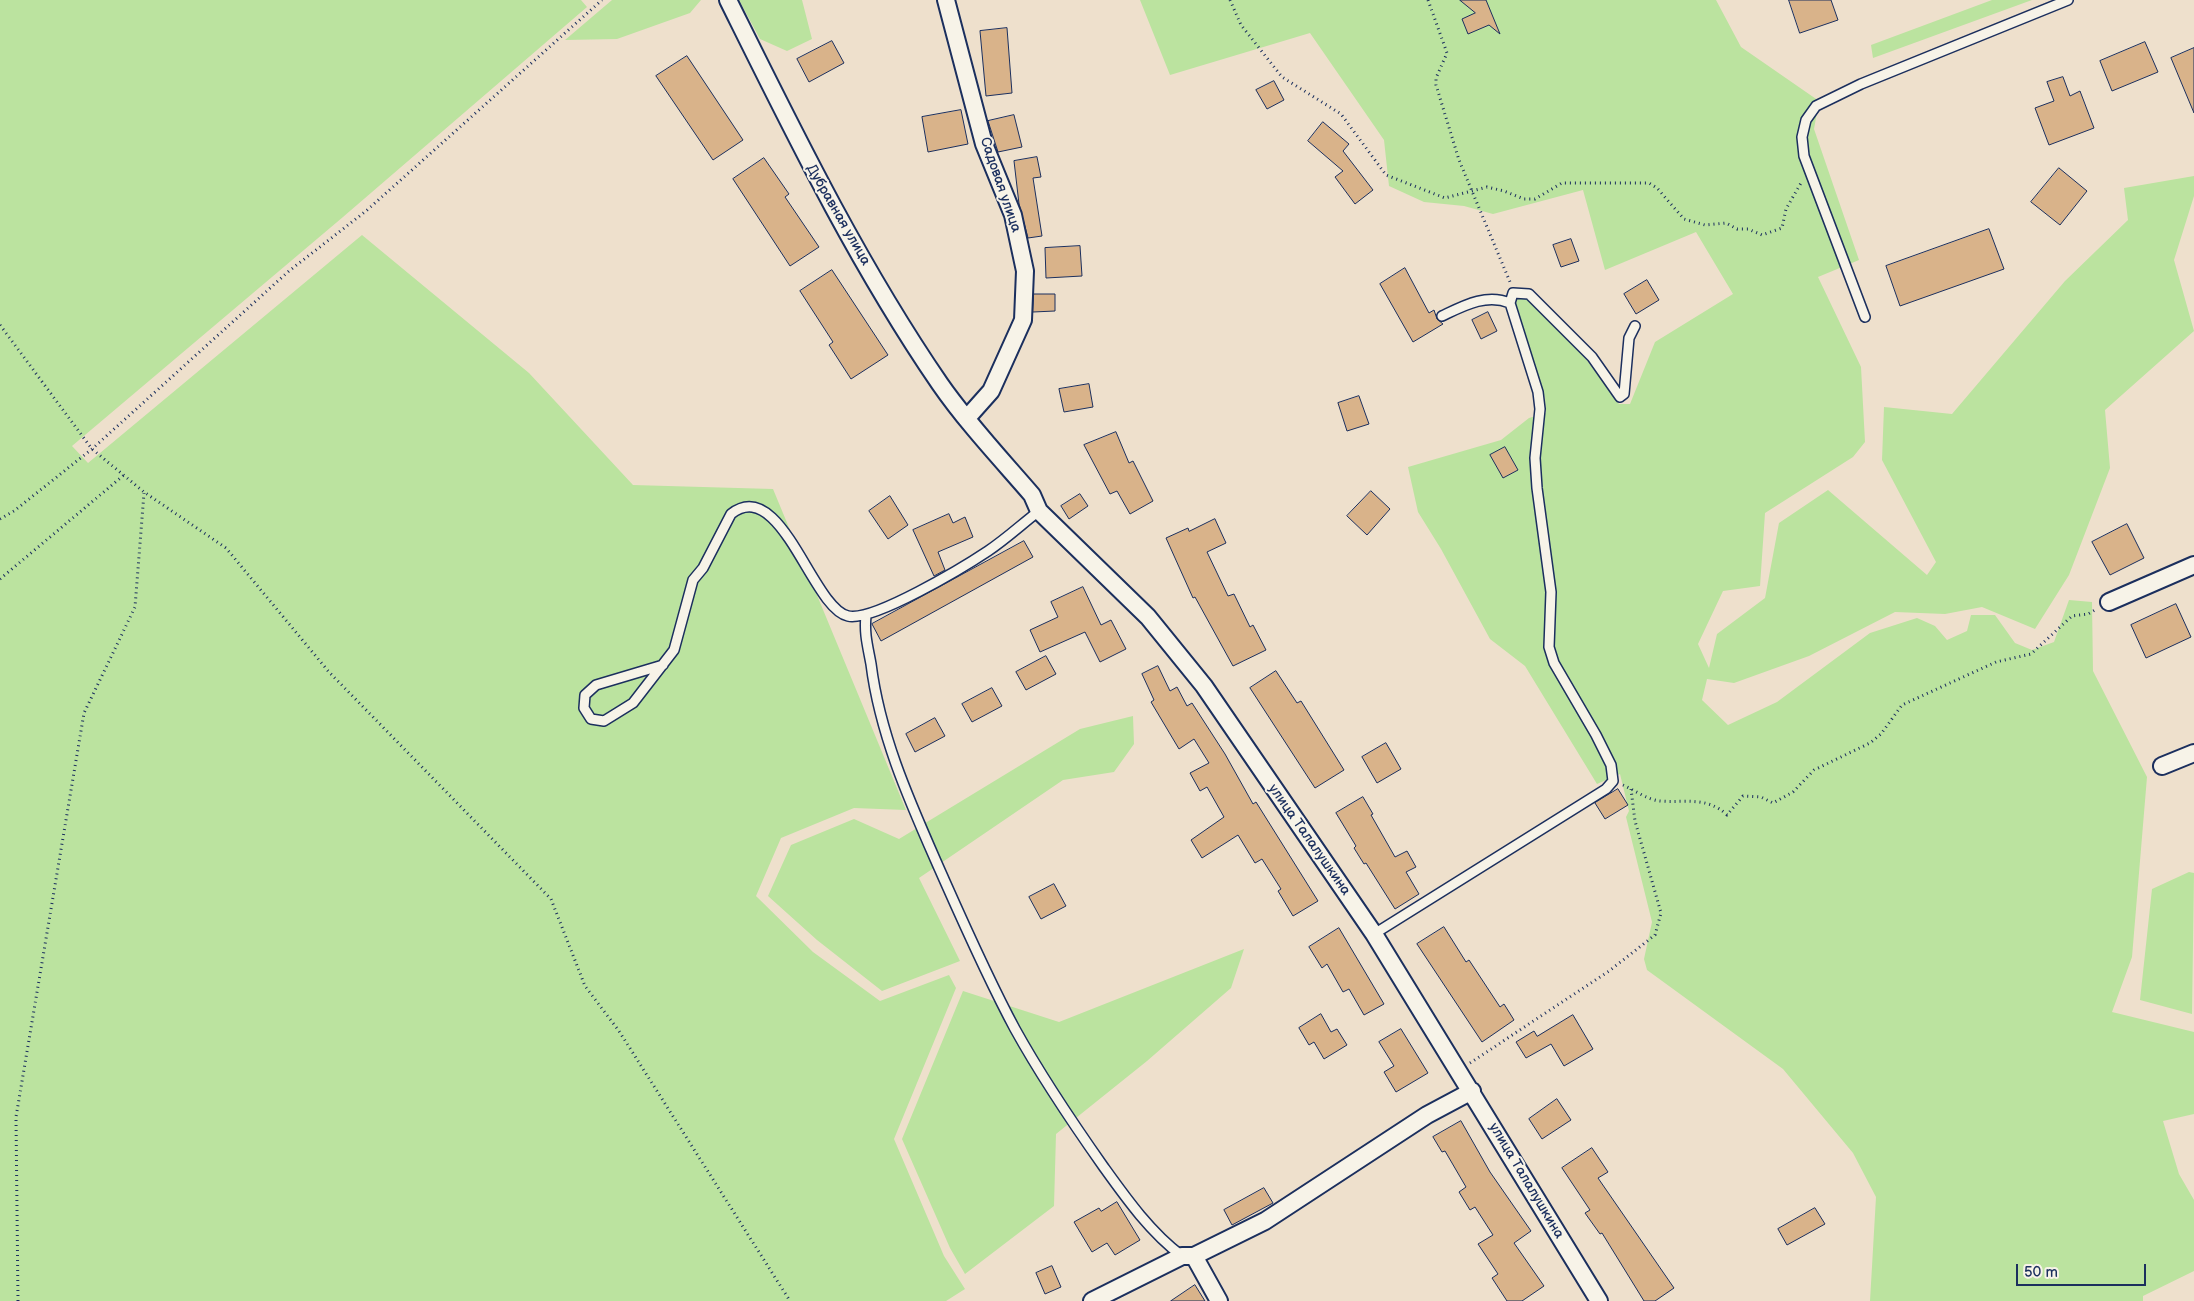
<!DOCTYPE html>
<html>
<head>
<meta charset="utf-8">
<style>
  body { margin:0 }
  #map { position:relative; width:2194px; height:1301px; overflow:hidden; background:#eee0cc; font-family:"Balsamiq Sans",sans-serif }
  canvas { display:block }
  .scale { position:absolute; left:2016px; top:1264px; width:130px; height:22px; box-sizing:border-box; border:2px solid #1b2f5e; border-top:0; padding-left:6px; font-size:15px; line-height:18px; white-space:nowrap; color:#1b2f5e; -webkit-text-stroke:4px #f7f3e8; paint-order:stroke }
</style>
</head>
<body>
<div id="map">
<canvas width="2194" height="1301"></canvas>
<div class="scale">50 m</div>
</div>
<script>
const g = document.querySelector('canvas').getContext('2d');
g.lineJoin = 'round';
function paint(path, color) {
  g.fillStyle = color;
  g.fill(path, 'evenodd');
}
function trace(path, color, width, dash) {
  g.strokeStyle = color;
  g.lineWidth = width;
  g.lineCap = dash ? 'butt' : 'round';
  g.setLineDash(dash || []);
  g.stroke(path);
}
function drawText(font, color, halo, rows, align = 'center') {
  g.font = font + ' "Balsamiq Sans",sans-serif';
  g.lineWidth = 4;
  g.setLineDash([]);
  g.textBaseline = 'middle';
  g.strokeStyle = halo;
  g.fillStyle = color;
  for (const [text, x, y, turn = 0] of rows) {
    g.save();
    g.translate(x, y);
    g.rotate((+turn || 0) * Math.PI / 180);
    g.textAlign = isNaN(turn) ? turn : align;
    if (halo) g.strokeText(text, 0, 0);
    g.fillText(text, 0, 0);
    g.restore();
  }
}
const green = new Path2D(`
  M0,0H581L587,7L343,217L72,446L88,463L362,235L529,373L633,485L773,489L906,810L854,808L781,838L756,896L813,952L880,1001L949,975L956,988L894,1139L944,1256L965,1289L946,1301H0Z
  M612,0H701L690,13L617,39L565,40Z
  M739,0H802L812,39L787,51L760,39Z
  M1140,0H1716L1741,47L1819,101L1814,129L1859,260L1818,277L1861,367L1865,442L1853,457L1765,513L1760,586L1723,591L1698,644L1709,668L1717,634L1765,598L1779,523L1828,490L1927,575L1936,562L1882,460L1884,407L1952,414L2065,281L2128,220L2124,188L2194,176V196L2174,260L2194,331L2105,410L2110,468L2069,575L2035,629L1982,607L1945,614L1895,612L1809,656L1734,683L1707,679L1702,700L1728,725L1777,702L1870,633L1917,618L1935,626L1947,640L1967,631L1971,615H1995L2015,643L2032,650L2054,642L2069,600L2092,602L2093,671L2147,777L2132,957L2112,1012L2194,1032V1114L2163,1121L2179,1174L2194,1200V1271L2143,1296V1301H1870L1876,1197L1853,1153L1783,1069L1647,970L1644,959L1652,922L1626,817L1629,811L1620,774L1597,784L1525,666L1490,639L1441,549L1418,512L1408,467L1501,440L1529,418L1546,413L1545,398L1515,305L1518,298L1528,299L1586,359L1619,404H1630L1655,342L1733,294L1696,232L1605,270L1583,190L1493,214L1464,206L1424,202L1389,186L1384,140L1310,33L1170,75Z
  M1992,0H2032L1873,58L1871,45Z
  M1133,716L1134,744L1114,772L1063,780L919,878L960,961L882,991L817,940L768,896L791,845L854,819L899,839L1080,729Z
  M2189,872L2194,873L2192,1014L2140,1000L2152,889Z
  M1244,949L1231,988L1147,1061L1056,1134L1054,1206L965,1274L950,1248L902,1139L963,991L1059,1022Z`);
const building = new Path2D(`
  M1460,0H1486L1500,34L1489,25L1468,34L1462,19L1475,13Z
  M1789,0H1831L1838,20L1800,33Z
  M1007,28L1012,93L986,96L980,31Z
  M832,41L844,63L809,82L797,59Z
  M2145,42L2158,72L2112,91L2100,61Z
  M2194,48V113L2171,58Z
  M687,56L743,140L713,160L656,76Z
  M2063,77L2070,96L2080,91L2094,128L2049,145L2035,108L2054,101L2047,82Z
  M1274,81L1284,100L1267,109L1256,90Z
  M961,110L968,144L928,152L922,117Z
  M1014,115L1022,147L998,152L988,121Z
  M1323,122L1349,144L1343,151L1373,190L1355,204L1335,177L1343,171L1308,141Z
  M1037,157L1041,177L1033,178L1042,236L1028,238L1019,204L1014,161Z
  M764,158L789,194L785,197L819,247L790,266L733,179Z
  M2059,168L2087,191L2060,225L2031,202Z
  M1989,229L2004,269L1900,306L1886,266Z
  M1571,239L1579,261L1561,267L1553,245Z
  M1080,246L1082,276L1046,278L1045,248Z
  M1405,268L1429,313L1434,310L1437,319L1443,324L1413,342L1380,284Z
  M832,270L888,355L851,379L829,345L833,342L800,291Z
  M1647,280L1659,300L1636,314L1624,294Z
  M1034,294H1055V311L1033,312Z
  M1488,312L1497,331L1481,339L1472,320Z
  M1089,384L1093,407L1064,412L1059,389Z
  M1359,396L1369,424L1347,431L1338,403Z
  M1116,432L1129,463L1133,461L1153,501L1130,514L1117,491L1110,494L1084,445Z
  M1505,447L1518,470L1503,478L1490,455Z
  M1371,491L1390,509L1367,535L1347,516Z
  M1080,494L1088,506L1069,519L1061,506Z
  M890,496L908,525L888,539L869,511Z
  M949,514L953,523L965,517L973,537L938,552L945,570L934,576L913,530Z
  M1215,519L1226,543L1207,552L1228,596L1234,594L1250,627L1253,625L1266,650L1233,666L1195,597L1193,598L1166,538L1188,528L1189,531Z
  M2127,524L2144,558L2110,575L2092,542Z
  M1024,541L1033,557L881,641L872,624Z
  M1083,587L1101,625L1111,620L1126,649L1100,662L1085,632L1040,652L1030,630L1058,617L1051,602Z
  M2176,604L2191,637L2146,658L2131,625Z
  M1046,656L1056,674L1026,690L1016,672Z
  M1158,666L1170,691L1177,687L1187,706L1192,703L1225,754L1253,804L1256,802L1318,901L1293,916L1278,891L1281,889L1262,859L1255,863L1238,835L1202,858L1191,840L1224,817L1207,787L1200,791L1190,773L1209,763L1194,739L1179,749L1151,702L1154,700L1142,674Z
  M1276,671L1297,703L1301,701L1344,770L1315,788L1250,688Z
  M992,688L1002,706L972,722L962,704Z
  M935,718L945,736L915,752L906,734Z
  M1386,743L1401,769L1377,783L1362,757Z
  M1618,789L1628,805L1605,819L1595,803Z
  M1363,797L1373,814L1371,815L1395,857L1407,851L1416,867L1406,872L1419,894L1395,909L1366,863L1364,864L1354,848L1356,846L1336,813Z
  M1054,884L1066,906L1041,919L1029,897Z
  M1444,927L1466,962L1469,960L1500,1007L1504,1004L1514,1020L1482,1042L1417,944Z
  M1339,928L1384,1004L1364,1015L1349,989L1343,992L1327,964L1322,968L1309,947Z
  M1321,1014L1331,1032L1337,1029L1347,1045L1324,1059L1314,1042L1309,1045L1299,1028Z
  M1573,1015L1593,1049L1564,1066L1551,1044L1526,1058L1516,1042L1534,1031L1537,1036Z
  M1401,1029L1428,1073L1396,1092L1384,1072L1394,1066L1379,1042Z
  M1557,1099L1571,1120L1542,1139L1529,1119Z
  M1461,1121L1490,1172L1531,1231L1514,1243L1544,1286L1522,1301H1507L1492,1278L1498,1274L1478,1244L1493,1235L1475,1207L1470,1210L1459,1192L1466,1187L1445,1151L1442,1152L1433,1137Z
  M1592,1148L1608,1172L1598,1178L1674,1288L1655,1301H1644L1602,1233L1600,1234L1585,1213L1590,1210L1562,1168Z
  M1264,1188L1273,1203L1232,1225L1224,1210Z
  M1117,1202L1140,1240L1115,1255L1107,1243L1092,1252L1074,1222L1099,1208L1101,1211Z
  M1815,1208L1825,1224L1787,1245L1778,1229Z
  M1052,1266L1061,1287L1045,1294L1036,1273Z
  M1195,1285L1205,1301H1171Z`);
const path = new Path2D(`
  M1230,0L1241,25L1282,77L1341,114L1386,175L1445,198L1487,187L1504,191L1524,199H1535L1562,183H1649L1657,188L1684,219L1705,225L1726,223L1737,229H1748L1762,235L1782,228L1786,209L1801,183
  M1428,0L1447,53L1436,78V85L1459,160L1510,282
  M0,325L92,449L144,492L226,548L329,672L551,899L585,986L619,1031L790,1301
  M0,519L14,511L92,449L289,271L366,211L602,0
  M0,579L124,475
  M1623,785C1634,790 1648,800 1660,801C1685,803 1707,796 1727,815L1743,796L1761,797L1773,803L1793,792L1814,770L1870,743L1881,734L1902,705L1996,662L2031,654L2072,616L2088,614L2095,610
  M1470,1063L1609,971L1655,935L1661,913L1635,821L1631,789
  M18,1301L16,1117L84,713L135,607L144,493`);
const service = new Path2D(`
  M1442,316C1463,306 1486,293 1510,303
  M1865,317L1804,156L1802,137L1806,120L1816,106L1861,84L2068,0
  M866,616C864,634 868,647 871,664C880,736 910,802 939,868C963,922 987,977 1015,1029C1041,1076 1072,1122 1103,1166C1126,1198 1150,1232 1182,1256
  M663,665L596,685L585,695L584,708L591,719L604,721L633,703L674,650L693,580L703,568L731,514C781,475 812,608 848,616C873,622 964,567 988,551C1006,539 1022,524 1039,511
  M1374,934L1606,789L1613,781L1611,765L1596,735L1554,663L1549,647L1551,592L1537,488L1535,458L1540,409L1538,392L1510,303L1513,293L1529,294L1592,357L1620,397L1624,394L1629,338L1635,326`);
const minor = new Path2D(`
  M728,0C793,131 857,263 940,384C967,423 1001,459 1032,495L1039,511L1148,617L1204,686L1374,934L1599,1301
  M946,0L984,144L1013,215L1025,271L1023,320L991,391L967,418
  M2109,602L2194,565
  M2162,766L2194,753
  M1194,1256L1219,1301
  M1092,1301L1182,1256H1194L1265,1221L1427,1115L1472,1091`);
const streetNames = [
  ["Садовая улица",1000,185,71],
  ["Дубравная улица",838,215,60],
  ["улица Талалушкина",1309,840,55],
  ["улица Талалушкина",1526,1181,59]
];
paint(green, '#bbe39f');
paint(building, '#d9b38a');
trace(building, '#1b2f5e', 1);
trace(service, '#1b2f5e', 12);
trace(minor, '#1b2f5e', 20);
trace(path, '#1b2f5e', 3, [1, 4]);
trace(service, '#f7f3e8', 9);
trace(minor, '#f7f3e8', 16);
drawText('14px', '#1b2f5e', '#f7f3e8', streetNames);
</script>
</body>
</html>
